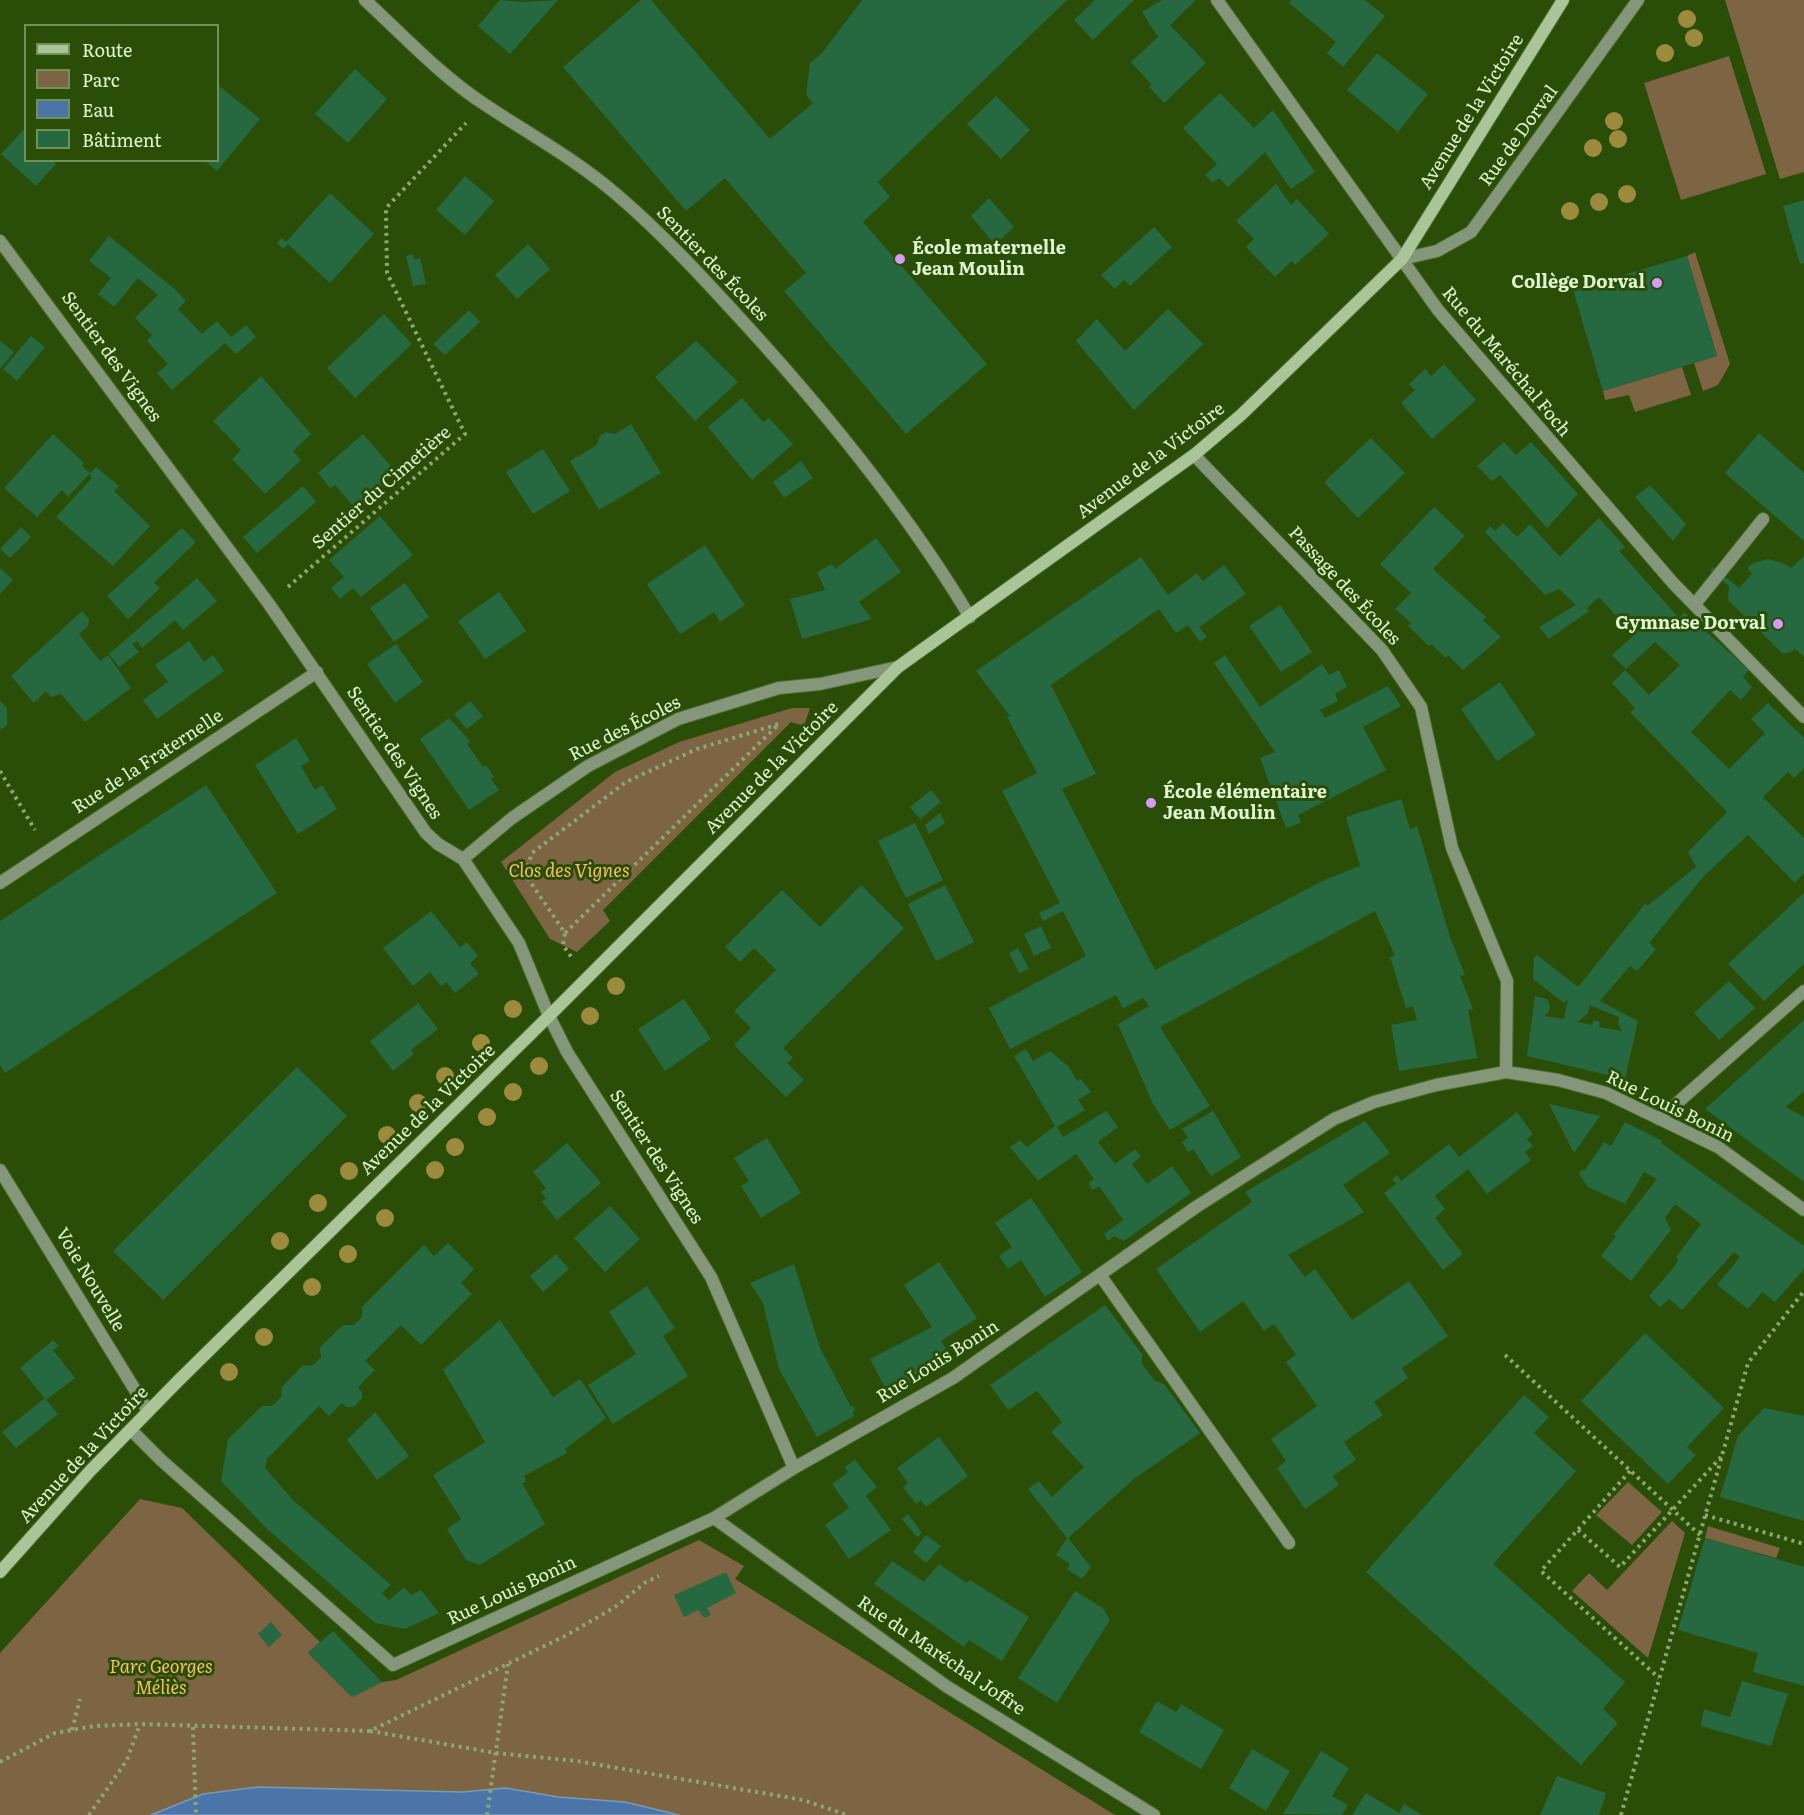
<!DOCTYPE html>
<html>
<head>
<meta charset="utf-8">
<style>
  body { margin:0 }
  #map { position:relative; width:1804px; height:1815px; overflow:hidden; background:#2a4e07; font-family:Literata,serif }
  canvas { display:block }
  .legend { position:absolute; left:24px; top:24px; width:195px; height:138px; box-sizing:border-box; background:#2a4e07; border:2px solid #729158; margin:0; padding:8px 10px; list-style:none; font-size:18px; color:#dff5d2 }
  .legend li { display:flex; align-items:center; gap:12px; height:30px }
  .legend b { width:30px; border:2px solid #729158 }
</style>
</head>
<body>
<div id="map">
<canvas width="1804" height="1815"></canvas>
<ul class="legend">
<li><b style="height:8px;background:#aac698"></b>Route</li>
<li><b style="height:16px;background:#7d6443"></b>Parc</li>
<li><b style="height:16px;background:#4b75a9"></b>Eau</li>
<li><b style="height:16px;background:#266840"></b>Bâtiment</li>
</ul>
</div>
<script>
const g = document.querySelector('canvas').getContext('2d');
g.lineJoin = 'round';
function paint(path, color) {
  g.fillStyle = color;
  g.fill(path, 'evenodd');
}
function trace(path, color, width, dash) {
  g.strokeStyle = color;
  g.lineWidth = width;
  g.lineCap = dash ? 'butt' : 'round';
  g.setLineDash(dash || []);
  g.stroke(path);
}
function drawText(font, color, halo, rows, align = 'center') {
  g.font = font + ' Literata,serif';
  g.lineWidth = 6;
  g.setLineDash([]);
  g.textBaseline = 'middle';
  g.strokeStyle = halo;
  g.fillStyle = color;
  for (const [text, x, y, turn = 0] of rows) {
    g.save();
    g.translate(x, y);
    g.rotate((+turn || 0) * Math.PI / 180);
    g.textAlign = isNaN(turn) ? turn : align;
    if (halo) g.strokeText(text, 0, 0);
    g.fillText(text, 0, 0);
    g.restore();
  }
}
const green = new Path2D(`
  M1725,0H1804V172L1780,179Z
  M1729,56L1766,174L1681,200L1644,83Z
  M1695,252L1730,364L1718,385L1703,391L1694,363L1717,356L1687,256Z
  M1682,367L1691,395L1635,412L1629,395L1605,400L1603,391Z
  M792,708H810L804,726L791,722L603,910L610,921L577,952L550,939L501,862L615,772L679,742Z
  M1628,1482L1662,1512L1632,1545L1596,1515Z
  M140,1499L182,1508L320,1642L308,1653L352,1697L382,1682L396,1680L699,1540L744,1566L735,1579L1115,1815H0V1653Z
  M1672,1521L1685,1533L1648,1658L1572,1591L1589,1573L1607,1590Z
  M1708,1526L1780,1548L1776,1558L1705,1538Z`);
const water = new Path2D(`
  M258,1787L462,1792L506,1788L558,1797L625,1802L679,1815H151L203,1794Z`);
const building = new Path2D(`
  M500,0L522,2L558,0L510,54L478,26Z
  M641,0H651L770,139L813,103L806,95L810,63L822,53L862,0H1067L878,182L890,197L863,222L987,364L906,434L784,291L806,273L725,178L686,211L563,67Z
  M1095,0H1134L1093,40L1074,20Z
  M1162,0H1196L1170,25L1206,63L1164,103L1149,87L1152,85L1131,62L1158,37L1142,12Z
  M1291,0H1365L1385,16L1343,67L1327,53L1336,42L1289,3Z
  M1377,53L1428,94L1398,132L1347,90Z
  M355,69L387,99L348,143L315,114Z
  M218,85L260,119L217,171L204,160H218Z
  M1220,93L1254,128L1273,110L1315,172L1291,189L1265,152L1228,187L1219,178L1213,183L1205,175L1217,164L1183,128Z
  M996,96L1030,130L1001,159L967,124Z
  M26,127V160H52L56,164L36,186L1,154Z
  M465,176L494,201L465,235L436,210Z
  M1276,184L1291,205L1297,199L1329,234L1295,265L1292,261L1275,277L1246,247L1254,239L1236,221Z
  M330,193L374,234L330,283L288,244L283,249L277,243L282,238L286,242Z
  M989,198L1014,227L995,245L971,216Z
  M1804,200V263L1800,264L1783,206Z
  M1154,227L1172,247L1130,286L1124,280L1115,289L1101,275Z
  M109,236L176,290L186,301L178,309L202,334L217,321L231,337L246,325L256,337L236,354L225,343L172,390L157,373L168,364L147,341L152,335L135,318L158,295L138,278L114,307L98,294L111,278L89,261Z
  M528,244L550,269L517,299L495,275Z
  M413,254L414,260L420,258L426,284L413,286L406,256Z
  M1687,256L1717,356L1603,391L1573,290Z
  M1168,309L1203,344L1134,410L1076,341L1097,319L1125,351Z
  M469,310L480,322L445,355L433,344Z
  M384,314L412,344L355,398L327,368Z
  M31,336L45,347L17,381L3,369Z
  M0,341L14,352L0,369Z
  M696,341L738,382L695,421L655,377Z
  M1444,364L1476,400L1432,439L1401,403L1415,390L1409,384L1425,369L1431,376Z
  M261,376L311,434L293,451L301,460L265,494L232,459L241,450L213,421Z
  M742,398L763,422L769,418L793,444L752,480L708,427Z
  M631,424L661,473L599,510L570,461L597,445L599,437L606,432L615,434Z
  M1759,433L1804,473V541L1725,473Z
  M53,434L84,463L82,466L90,473L96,467L119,486L114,491L150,526L113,566L56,517L92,478L89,474L68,497L62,490L37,517L4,488Z
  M363,434L396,472L355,508L335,485L330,488L318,473Z
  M1371,438L1405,473L1358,518L1324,482Z
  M1504,442L1516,455L1531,442L1578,494L1547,528L1500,475L1492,481L1477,466Z
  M543,449L570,491L533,514L506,472Z
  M801,461L813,478L784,498L773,482Z
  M1650,485L1686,524L1673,541L1635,497Z
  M303,486L316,502L257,553L243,537Z
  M1434,507L1465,536L1433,569L1486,617L1483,620L1501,637L1463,670L1448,655L1446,658L1431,644L1429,646L1408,626L1411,623L1395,609L1411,593L1380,564Z
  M380,516L413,555L361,597L353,588L340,599L331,588L344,577L329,560Z
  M1599,518L1625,547L1619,551L1679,618L1684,612L1749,670L1743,677L1752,687L1741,700L1730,690L1691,732L1729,769L1765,733L1751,719L1768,703L1804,738V768L1794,778L1788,772L1763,797L1804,838V873L1795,883L1748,835L1704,876L1649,943L1656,949L1637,971L1630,966L1600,1001L1638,1021L1625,1079L1527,1056L1535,996L1547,999L1550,1005L1549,1011L1545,1016L1564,1019L1568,1000L1564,1003L1533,979L1534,957L1537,955L1578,987L1645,904L1647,906L1696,867L1688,852L1727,812L1630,712L1635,708L1612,683L1625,670L1649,695L1680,665L1655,642L1626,669L1612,655L1634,635L1599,597L1587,608L1589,611L1549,639L1539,627L1576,605L1559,589L1545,595L1485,532L1490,526L1495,531L1503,523L1517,537L1530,524L1560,557ZM1589,1005L1619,1017L1618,1023L1622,1031L1599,1027L1600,1022L1594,1020L1592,1025L1578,1022L1588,1013Z
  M21,527L31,537L10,558L0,549Z
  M182,528L196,542L154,583L160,588L128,619L107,596Z
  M876,538L901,572L859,602L872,619L802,639L790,599L825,590L817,572L832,564L835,569Z
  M705,545L745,605L720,622L714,612L680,634L647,584Z
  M1804,556V657L1794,648L1793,651L1783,654L1728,600L1729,586L1710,571L1713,567L1739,588L1752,574L1747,568L1753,563L1768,559L1783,563L1791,568Z
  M1141,557L1168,595L1197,573L1203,581L1224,565L1246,594L1199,627L1207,637L1200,642L1188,625L1176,633L1159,609L1051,685L1096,774L1062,789L1155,970L1322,881L1360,866L1346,817L1401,799L1410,829L1417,826L1450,937L1465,975L1460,976L1473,1009L1468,1010L1477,1058L1399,1071L1391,1025L1417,1020L1413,1006L1406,1008L1390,957L1395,956L1375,911L1160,1027L1210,1106L1170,1130L1153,1104L1118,1024L1149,1006L1143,998L1123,1008L1116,995L1010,1049L989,1008L1086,956L1063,911L1043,921L1039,913L1060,903L1002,791L1037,773L1007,717L1010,716L976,671Z
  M0,568L13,580L0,594Z
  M197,578L217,601L183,630L175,620L142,648L137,641L132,644L139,652L119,667L109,654Z
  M405,583L429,617L394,642L370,608Z
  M499,592L526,631L485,659L458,621Z
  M1280,605L1312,652L1281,672L1249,626Z
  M82,611L89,619L88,626L79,634L100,661L108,655L131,688L85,722L61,694L51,697L46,691L34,703L11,676Z
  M189,641L204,662L213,655L224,671L157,719L143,700L168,682L155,665Z
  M396,644L423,682L395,703L367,664Z
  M1225,655L1260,707L1322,664L1329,675L1339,670L1347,687L1335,694L1338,701L1320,710L1325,718L1388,686L1401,706L1363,727L1386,770L1298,815L1301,823L1286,828L1260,758L1275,752L1214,663Z
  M1500,682L1536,735L1497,761L1461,709Z
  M0,701L7,708V725L0,730Z
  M470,701L483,716L467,729L454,714Z
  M449,718L470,741L467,744L483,767L486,765L494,777L491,779L499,790L469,810L420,739Z
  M296,738L310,761L301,766L315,790L322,785L337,809L298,834L255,765Z
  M206,785L277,893L5,1073L0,1065V921Z
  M931,790L941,802L920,819L910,807Z
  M940,813L945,823L929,834L925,825Z
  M915,823L943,880L906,898L878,841Z
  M861,885L904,928L783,1048L793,1058L787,1063L804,1080L786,1097L734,1045L751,1028L734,1011L776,970L754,948L740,962L725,947L782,890L820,927Z
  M945,885L974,942L936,961L908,904Z
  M1804,893V964L1764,1001L1728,964Z
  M431,911L460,947L467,942L478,956L470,963L479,974L455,993L446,982L441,986L430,972L413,986L383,948Z
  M1041,926L1051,948L1034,956L1024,934Z
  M1018,948L1029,969L1019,973L1009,953Z
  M1729,981L1755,1008L1719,1040L1694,1013Z
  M684,999L711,1039L665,1071L638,1029Z
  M418,1003L438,1029L411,1050L414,1054L393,1071L370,1041Z
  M1804,1020V1091L1786,1107L1804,1117V1182L1705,1109Z
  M1026,1049L1033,1061L1050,1051L1069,1067L1077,1081L1081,1079L1091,1092L1078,1100L1085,1110L1057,1127L1063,1137L1106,1111L1118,1127L1098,1142L1115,1164L1135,1149L1141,1157L1132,1164L1147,1184L1172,1166L1191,1193L1124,1241L1114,1236L1108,1241L1104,1234L1123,1220L1099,1186L1093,1190L1088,1184L1094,1179L1076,1154L1038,1181L1010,1147L1020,1140L1027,1147L1055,1126L1014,1056Z
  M297,1067L347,1116L163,1300L113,1251Z
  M1549,1104L1600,1116L1574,1153Z
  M1213,1111L1241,1157L1211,1176L1193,1149L1188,1152L1182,1142L1188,1138L1182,1129Z
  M1517,1112L1533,1134L1527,1139L1533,1146L1525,1152L1531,1160L1487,1194L1468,1169L1435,1196L1445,1209L1435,1218L1463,1254L1443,1270L1384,1193L1396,1184L1392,1179L1397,1175L1401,1181L1449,1144L1459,1157Z
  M1365,1121L1390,1153L1343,1185L1364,1212L1288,1255L1305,1277L1315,1269L1352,1320L1409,1281L1448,1336L1402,1368L1408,1378L1374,1402L1383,1415L1344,1442L1356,1460L1333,1476L1339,1485L1305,1509L1277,1468L1286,1461L1271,1439L1317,1406L1286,1362L1296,1355L1274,1324L1264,1331L1243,1301L1200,1332L1156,1269L1252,1202L1245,1192Z
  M1625,1122L1662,1141L1661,1143L1804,1246V1269L1775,1302L1762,1292L1748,1309L1717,1285L1740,1257L1734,1252L1682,1310L1669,1299L1660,1307L1649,1296L1675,1266L1678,1260L1676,1257L1701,1224L1675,1204L1665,1218L1671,1230L1631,1281L1601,1256L1616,1236L1614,1234L1657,1179L1644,1172L1625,1204L1588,1187L1579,1174L1582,1169L1584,1171L1604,1142L1611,1146Z
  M767,1138L801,1193L761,1218L741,1186L749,1181L734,1158Z
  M567,1143L601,1183L557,1220L542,1202L546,1198L541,1192L546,1188L533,1172Z
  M1031,1198L1082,1272L1045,1297L1021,1260L1008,1269L999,1256L1012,1247L995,1223Z
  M610,1206L640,1239L605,1272L574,1238Z
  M448,1243L474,1269L461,1283L472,1294L421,1345L401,1325L365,1361L375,1370L358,1387L362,1392V1398L354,1407H346L342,1403L329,1416L319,1406L267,1459L265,1468L293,1500L391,1585L382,1593L389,1600L404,1587L411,1595L421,1590L439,1613L405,1629L375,1623L267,1529L221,1481L228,1439L262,1406H272L281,1397L282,1387L303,1365L312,1366L321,1357L320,1347L343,1325H354L362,1317V1307L424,1245L434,1256Z
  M556,1254L569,1269L543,1292L530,1276Z
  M939,1262L977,1318L941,1341L954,1361L890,1397L870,1359L932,1327L904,1285Z
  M794,1264L820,1348L851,1407L853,1405L855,1410L853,1412L854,1416L817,1437L779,1369L763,1303L750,1283Z
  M647,1286L675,1328L663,1336L688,1376L613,1424L588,1385L636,1354L609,1312Z
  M1105,1305L1142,1354V1364L1155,1381L1164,1384L1200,1433L1135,1478L1068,1538L1091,1567L1082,1579L1067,1569L1070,1564L1056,1555L1067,1538L1028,1489L1039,1481L1052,1497L1084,1467L1051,1432L1062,1422L1037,1391L1008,1410L990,1385Z
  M500,1320L553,1397L580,1379L606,1418L565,1449L567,1453L524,1476L526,1482L522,1483L545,1524L480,1565L466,1560L447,1529L461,1519L433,1475L485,1442L443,1370Z
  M1645,1333L1724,1408L1687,1447L1696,1455L1668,1484L1581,1401Z
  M53,1340L59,1346L53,1350L75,1378L46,1400L20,1368Z
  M1524,1395L1549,1417L1534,1433L1576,1471L1493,1564L1625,1682L1603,1709L1618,1723L1581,1765L1366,1572Z
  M45,1398L58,1414L16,1448L2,1432Z
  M1764,1408L1804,1416V1521L1720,1497L1738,1436Z
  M375,1412L409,1456L377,1480L347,1440Z
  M939,1437L968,1476L926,1507L921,1500L916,1504L903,1487L908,1483L897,1468Z
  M855,1460L877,1487L866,1496L891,1530L849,1559L825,1525L849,1508L832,1484L848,1472L845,1467Z
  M908,1514L922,1533L917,1537L902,1519Z
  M926,1535L941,1546L926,1563L913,1552Z
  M1705,1538L1804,1567V1686L1753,1672L1758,1653L1678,1630Z
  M892,1561L924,1582L939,1564L967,1583L970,1580L1029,1617L1002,1661L969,1640L964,1647L874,1584Z
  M726,1572L736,1593L707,1608L711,1615L704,1618L698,1610L684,1617L674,1595Z
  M1075,1591L1103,1608L1110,1620L1057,1703L1018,1678Z
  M271,1622L282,1635L269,1647L258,1634Z
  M333,1631L382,1682L352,1697L308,1653Z
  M1742,1681L1788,1694L1771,1746L1701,1726L1704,1709L1730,1717Z
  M1157,1701L1176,1712L1181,1704L1224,1730L1201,1769L1139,1732Z
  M1252,1749L1290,1771L1266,1811L1229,1788Z
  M1321,1751L1349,1768L1332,1796L1348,1805L1342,1815L1283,1814Z
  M1557,1776L1606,1793L1599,1815H1540Z
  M1366,1793L1399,1813L1404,1804L1422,1815H1352Z`);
const path = new Path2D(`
  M288,587L465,434L387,273L386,208L466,123
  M0,771L35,830
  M565,933L779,724L697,749L626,782L532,853L525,874L565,933L563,945L572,958
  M1505,1355L1700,1535
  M1630,1471L1541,1571L1659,1678
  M1705,1515L1804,1544
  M1578,1530L1620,1567L1721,1457
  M193,1727L196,1815
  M72,1730L80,1699
  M370,1731L496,1753L577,1761L803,1800L847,1815
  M0,1762L55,1733L94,1726L140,1724L370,1731L567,1635L615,1607L646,1582L659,1576
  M89,1815L127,1760L140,1724
  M487,1815L508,1664
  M1621,1815L1748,1363L1804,1291`);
const lane = new Path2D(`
  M1194,455L1382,650L1421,707L1452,848L1507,981L1506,1072
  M1695,604L1763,519
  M1100,1275L1289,1543`);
const street = new Path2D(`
  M365,0C403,35 441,76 484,104C529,134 575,159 616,194C663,234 705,280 747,326C829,416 907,512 970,617
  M1217,0L1438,310L1673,583L1804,717
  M0,241L269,604L426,833L438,844L463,859L519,943L549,1016L567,1052L711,1277L794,1468
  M1402,259L1437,251L1471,232L1638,0
  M463,859L512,818L588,766L678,719L779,688L820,684L898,667
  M0,883L317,672
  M1659,1119L1804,991
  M0,1170L148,1411
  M131,1430L161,1460L393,1665L714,1518L794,1468L953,1378L1196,1207L1334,1119L1374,1102L1436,1085L1506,1072L1558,1080L1606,1093L1718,1147L1804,1210
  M714,1518L946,1686L1154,1815`);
const secondary = new Path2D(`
  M0,1572L90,1471L178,1381L549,1016L898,667L1194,455L1241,415L1402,259L1563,0`);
const trees = [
  [1687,19],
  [1694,38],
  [1665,53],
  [1614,121],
  [1618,139],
  [1593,148],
  [1627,194],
  [1599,202],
  [1570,211],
  [616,986],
  [513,1009],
  [590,1016],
  [481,1043],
  [539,1066],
  [445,1076],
  [513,1092],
  [418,1103],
  [487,1117],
  [387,1135],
  [455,1147],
  [435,1170],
  [349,1171],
  [318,1203],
  [385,1218],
  [280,1241],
  [348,1254],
  [312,1287],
  [264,1337],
  [229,1372]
];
const markers = [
  [900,259,6,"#d89af8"],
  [1657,283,6,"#d89af8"],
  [1778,624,6,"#d89af8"],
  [1151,803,6,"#d89af8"]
];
const streetNames = [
  ["Avenue de la Victoire",1472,112,-58],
  ["Rue de Dorval",1519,136,-54],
  ["Sentier des Écoles",712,264,46],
  ["Sentier des Vignes",111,357,54],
  ["Rue du Maréchal Foch",1506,362,50],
  ["Avenue de la Victoire",1151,461,-37],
  ["Sentier du Cimetière",382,488,-41],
  ["Passage des Écoles",1344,586,47],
  ["Rue des Écoles",625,729,-27],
  ["Sentier des Vignes",394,753,56],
  ["Rue de la Fraternelle",148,762,-33],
  ["Avenue de la Victoire",772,768,-45],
  ["Rue Louis Bonin",1670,1107,26],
  ["Avenue de la Victoire",428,1110,-44],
  ["Sentier des Vignes",656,1157,57],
  ["Voie Nouvelle",90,1280,59],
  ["Rue Louis Bonin",938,1362,-32],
  ["Avenue de la Victoire",84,1455,-47],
  ["Rue Louis Bonin",512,1591,-25],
  ["Rue du Maréchal Joffre",941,1656,34]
];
const poiNames = [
  ["École maternelle",912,249],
  ["Jean Moulin",912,270],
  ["Collège Dorval",1645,283,"right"],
  ["Gymnase Dorval",1766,624,"right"],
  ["École élémentaire",1163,793],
  ["Jean Moulin",1163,814]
];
const parkNames = [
  ["Clos des Vignes",569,872],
  ["Parc Georges",161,1668],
  ["Méliès",161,1689]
];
paint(green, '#7d6443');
paint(water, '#4b75a9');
trace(water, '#779bb5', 1.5);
paint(building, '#266840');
trace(lane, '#4b6c2c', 14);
trace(street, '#4b6c2c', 14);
trace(secondary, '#4b6c2c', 14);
trace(path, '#8ba874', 4, [3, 4.5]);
trace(lane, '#85977a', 12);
trace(street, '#85977a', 12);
trace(secondary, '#aac698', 12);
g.fillStyle = '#9c8b3d';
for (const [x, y] of trees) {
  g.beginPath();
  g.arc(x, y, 9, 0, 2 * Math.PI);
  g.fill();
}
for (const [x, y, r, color] of markers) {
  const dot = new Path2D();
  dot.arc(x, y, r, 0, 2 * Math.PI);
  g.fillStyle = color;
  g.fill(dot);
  trace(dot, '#2a4e07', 2);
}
drawText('18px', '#dff5d2', '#2a4e07', streetNames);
drawText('bold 18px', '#dff5d2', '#2a4e07', poiNames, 'left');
drawText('italic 18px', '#fabd69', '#2a4e07', parkNames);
</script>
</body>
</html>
